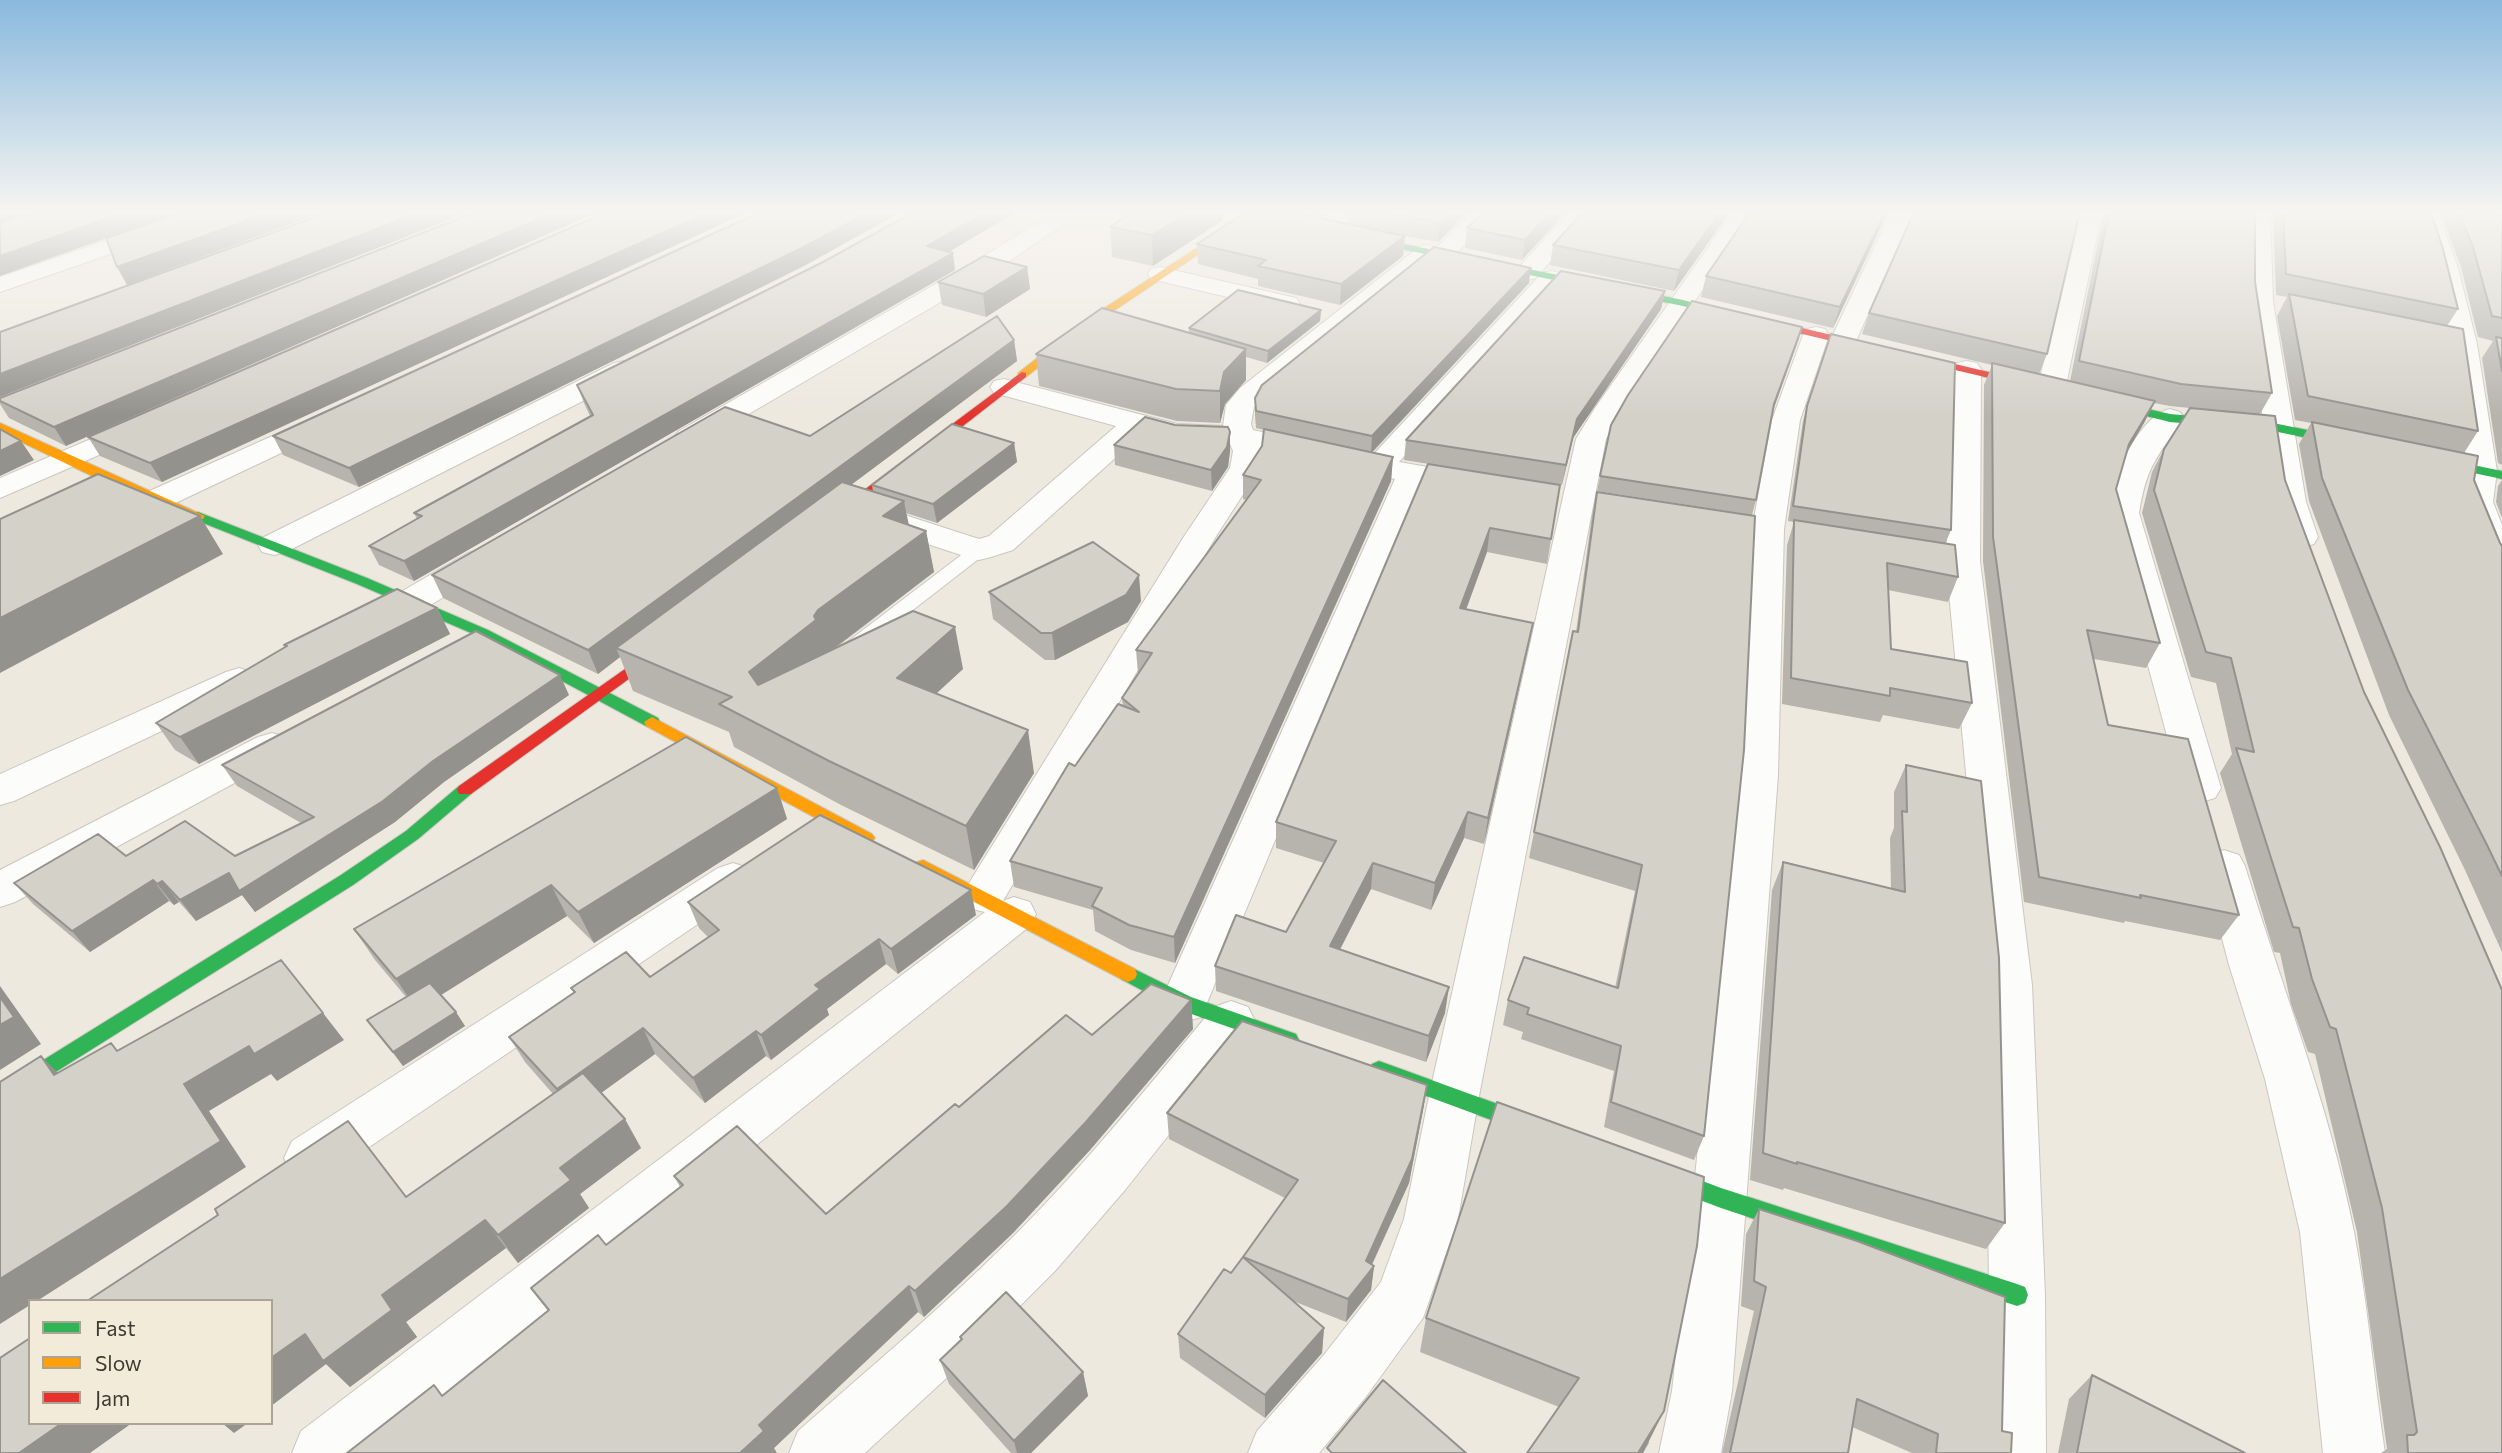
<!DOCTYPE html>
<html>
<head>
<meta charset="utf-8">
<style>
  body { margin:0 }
  #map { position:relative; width:2502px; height:1453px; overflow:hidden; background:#ede9df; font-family:Commissioner,sans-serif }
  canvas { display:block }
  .legend { position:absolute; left:28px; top:1299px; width:245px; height:126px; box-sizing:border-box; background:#f3ebd9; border:2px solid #aaa497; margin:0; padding:9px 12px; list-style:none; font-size:21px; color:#3d3a33 }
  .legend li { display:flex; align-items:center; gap:14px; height:35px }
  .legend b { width:35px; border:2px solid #aaa497 }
</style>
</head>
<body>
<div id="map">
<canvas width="2502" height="1453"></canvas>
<ul class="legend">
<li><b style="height:9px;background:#30b455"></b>Fast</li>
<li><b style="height:9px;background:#ff9f0a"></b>Slow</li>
<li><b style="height:9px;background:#e5322d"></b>Jam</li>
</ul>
</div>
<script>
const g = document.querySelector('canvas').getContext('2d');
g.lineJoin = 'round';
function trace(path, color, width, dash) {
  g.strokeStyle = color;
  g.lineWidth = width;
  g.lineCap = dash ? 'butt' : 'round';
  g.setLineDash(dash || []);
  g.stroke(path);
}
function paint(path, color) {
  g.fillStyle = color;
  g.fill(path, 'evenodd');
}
const lane = new Path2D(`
  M979,545L985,546L988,550L985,554L860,651H846L843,647L846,643L973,546Z`);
const street = new Path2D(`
  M188,212H221L218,217L0,292V277Z
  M1055,212H1082L999,268L699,443L689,446L679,443L674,437L679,431L981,258Z
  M1332,212H1357L1332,235H1316L1312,230Z
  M1472,212H1496L1450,260L1442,262L1433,259L1254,407L1251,424L1253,430L1372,456L1542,273L1551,271L1560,273L1563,278L1399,462L1474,475L1485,477L1489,484L1485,491L1474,493L1424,485L1201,1017L1184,1022L1167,1017L1160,1003L1395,479L1262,449L1260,468L1215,538L1003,901L1014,897L1030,902L1036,914L1030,926L372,1453H292L301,1431L985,912L968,908L961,896L1183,538L1230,468L1233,451L1230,444L1176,442L1143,433L1013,550L991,557L979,560L967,557L864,523L859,516L864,509L875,506L886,509L979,539L989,536L1116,426L994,393L990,387L994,381L1004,379L1177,424L1223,426L1226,405L1240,388L1419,247L1427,245L1436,248Z
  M1570,212H1593L1536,278L1527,280L1518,278L1515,273L1518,268Z
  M1733,212H1755L1623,408L1606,439L1479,1096L1458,1219L1423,1318L1365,1398L1319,1453H1248L1257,1431L1323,1356L1381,1282L1404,1219L1429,1096L1576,439L1595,408Z
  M1891,212H1913L1856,341L1852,347L1843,349L1834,347L1830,341Z
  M2080,212H2102L2065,390L2061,396L2051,398L2041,396L2037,390Z
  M2248,212H2270L2273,302L2306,502L2318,537L2314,544L2302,547L2290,544L2274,502L2247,302Z
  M2416,212H2438L2458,268L2477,344L2497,471L2493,502L2502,525V576L2490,573L2485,566L2461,502L2467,471L2451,344L2434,268Z
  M1160,267L1296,298L1300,303L1296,308L1287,311L1151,279L1148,274L1151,269Z
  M1816,327L1825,329L1829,335L1800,420L1784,529L1778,775L1732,1391L1721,1453H1659L1672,1391L1738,775L1752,529L1772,420L1803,335L1807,329Z
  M624,361L634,363L638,369L634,375L286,552L274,555L262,552L258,545L262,538L614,363Z
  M1967,361L1977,363L1981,369L1980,561L2032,985L2045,1295L2046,1453H1984L1989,1295L1986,985L1946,561L1953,369L1957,363Z
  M2170,409L2180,412L2184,418C2158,457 2147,463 2139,513L2221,788L2215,798L2201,802L2187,798L2181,788L2107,513C2113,481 2135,418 2170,409Z
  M324,413L334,416L339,422L334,428L167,507L156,509L145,507L140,500L145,493Z
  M142,417L152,420L157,426L152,432L0,498V478Z
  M480,550L492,553L497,560L492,567C461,585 399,632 365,624L359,616L365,608L399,593L468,553Z
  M239,668L252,672L258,680L252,688L14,801L0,805V774L226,672Z
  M272,733L286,737L292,746L286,755L15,902L0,907V870L258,737Z
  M2224,850L2239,855L2245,866C2282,988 2330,1107 2354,1232C2368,1305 2374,1380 2385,1453H2323L2300,1232L2265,1079L2229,965L2203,866L2209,855Z
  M733,863L748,868L755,879L748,890L328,1175L310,1181L292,1175L284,1158L292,1141L718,868Z
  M1231,1001L1248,1007L1255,1021L1248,1035L1125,1190L1055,1271L965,1361L865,1453H789L798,1431C871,1367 946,1304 1015,1235C1086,1164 1150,1084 1214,1007Z`);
const fast = new Path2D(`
  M1354,234L1683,300L1807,331L1802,334L1683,306L1351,239V235Z
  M2098,398L2170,414L2278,424L2356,440L2362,444L2356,448L2278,432L2170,422L2094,403V399Z
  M2425,455L2502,471V479L2421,462L2419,459Z
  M198,512L367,578L488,630L658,718L660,722L652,727L646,726L478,636L357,584L193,519V513Z
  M465,784L471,786L473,790L471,794L418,839L353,885L0,1107V1087L341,875L406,831L459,786Z
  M1128,966L1191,997L1296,1034L1299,1040L1296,1046L1289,1048L1177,1009L1121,979L1119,974L1121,969Z
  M1379,1061L1550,1123L1553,1130L1550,1137L1543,1139L1372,1076L1369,1070L1372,1064Z
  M1655,1163L1721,1188L2017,1284L2025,1287L2028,1295L2025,1303L2017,1306L1721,1208L1647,1180L1644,1173L1647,1166Z`);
const slow = new Path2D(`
  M1241,219L1244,220V224L1094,324L1026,377H1018V373L1086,320Z
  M0,423L205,516L203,519H193L115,487L0,432Z
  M652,717L872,834L875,838L872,842H860L646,726L644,722Z
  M923,860L1135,969L1137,974L1135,979L1128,982L1121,979L917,872L914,867L917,862Z`);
const jam = new Path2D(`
  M1802,328L2040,384L2046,387L2040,390L1798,333V329Z
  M1022,372L1026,373V377L834,526H824V520Z
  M669,638L674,640L676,643L674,646L471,794H459L457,790L459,786Z`);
const wall = new Path2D(`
  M476,212L66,446L9,418L0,404V398Z
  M607,212L162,482L100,456L88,437Z
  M1016,212L949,252L955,270L414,581L379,565L369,546L417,519L414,513L590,416L584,403L577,385L823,262Z
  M1132,212H1223V220L1153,266L1112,257L1110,227Z
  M1246,212H1329L1321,218L1348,224V212H1468L1438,242L1405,236L1403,256L1340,305L1258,286V279L1198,264L1197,244Z
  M1483,212H1566L1522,260L1465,248L1467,228Z
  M1583,212H1730L1674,291L1550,265L1553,245Z
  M1750,212H1888L1833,328L1701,297L1706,276Z
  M2104,212H2255V282L2272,393L2260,414L2285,480L2502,1453H2381L2387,1449L2357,1232L2315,1054L2308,1052L2291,1004L2280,953L2274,952L2220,773L2232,754L2216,683L2191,677L2142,513L2152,472L2164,449L2190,408L2170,406L2154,403L2144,423L2127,452L2116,489L2160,643L2146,668L2094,659L2108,725L2239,915L2220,940L2125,921L2124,923L2024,902L1983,561L1984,385L1992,365L1862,334L1869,313L2047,354L2039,374L2070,381Z
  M2273,212H2431L2458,309L2447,326L2478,431L2464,453L2500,543L2502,546V952L2465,870L2389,715L2309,501L2299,444L2311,423L2295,420L2277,316L2287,297L2276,295Z
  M2440,212H2502V465L2498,463L2482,358L2493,341L2478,337L2461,267Z
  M806,265L359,487L283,455L273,436Z
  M1027,267L1030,289L986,317L942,305L938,282Z
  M1529,283L1372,453L1393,457L1391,481L1175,963L1131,950L1095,931L1093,910L1014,887L1010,861L1075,766L1123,706L1122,698L1138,674L1136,650L1246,500L1243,499V475L1262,446L1264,430L1256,428L1255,415V398Z
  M1665,291L1661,309L1573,438L1562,485L1404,460L1406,440Z
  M1321,310L1320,321L1267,363L1246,357V380L1225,404L1220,423L1177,421L1039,386L1036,354L1189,333V328Z
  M1014,340L1017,361L851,485L873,492L872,485L1014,443L1017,462L937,523L906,513L909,525L926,531L934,572L833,650L963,669L936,694L1034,773L974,870L841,805L734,747L729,732L633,691L620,657L598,674L443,598L432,575L810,436Z
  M1798,341L1772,411L1756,500L1752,515L1597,491L1611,425Z
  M1807,406L1951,530L1945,544L1958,577L1948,602L1888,590L1891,649L1972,703L1959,729L1883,715L1880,722L1782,704L1787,545L1794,522L1788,521L1803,421Z
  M1175,425L1230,432V451L1228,467L1212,491L1115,465L1114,445Z
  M1428,464L1560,485L1547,564L1487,552L1466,610L1528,648L1484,844L1464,838L1431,910L1371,889L1340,950L1445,1013L1426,1062L1216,991L1215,966L1286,932L1324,863L1276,848V822Z
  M2502,480V518L2496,502L2498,486Z
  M1597,492L1704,1136L1694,1160L1604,1127L1614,1071L1521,1039L1523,1032L1503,1025L1508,1000L1615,988L1635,891L1529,858L1573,631L1576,632L1592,515Z
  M989,592L1141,601L1128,622L1055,660H1045L993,619Z
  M437,608L450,634L199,764L175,750L156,723L285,647L284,645Z
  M569,695L444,782L395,822L255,912L242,895L196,921L179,902L174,905L169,901L90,952L33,904L14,883L126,856H235L301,823L237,786L222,765Z
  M1906,765L2005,1223L1986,1249L1784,1188L1783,1190L1750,1180L1772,890L1783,862L1891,889L1890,838L1894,828V792Z
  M777,788L787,819L594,943L567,916L441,995L465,1026L403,1066L367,1020L406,997L375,960L354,929Z
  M688,902L976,915L898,974L886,964L827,1009L829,1015L771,1060L766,1056L705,1103L655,1054L601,1093L641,1148L580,1194L589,1208L518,1263L506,1248L406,1322L417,1337L350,1387L326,1364L271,1406V1301L371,1150L407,1197L553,1094L525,1062L509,1037L574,993L571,988L650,977L708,937L699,928Z
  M1191,1000L1193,1029L1090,1150L1013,1233L924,1317L918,1312L774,1448L347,1453L443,1395L548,1311L531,1288L606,1245L680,1187L674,1176L826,1214L959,1107L1092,1035Z
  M1427,1085L1423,1110L1409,1183L1372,1265L1374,1266L1371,1290L1346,1322L1293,1301L1324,1328L1322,1353L1265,1418L1180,1358L1178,1334L1231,1273L1285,1198L1169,1139L1167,1113Z
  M1497,1102L1649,1443L1643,1453H1527L1559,1407L1420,1352L1426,1318Z
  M1759,1209L2002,1431L2011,1453H1912L1852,1427L1848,1453H1722L1754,1311L1741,1306L1746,1234Z
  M960,1337L1083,1372L1088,1396L1031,1453H1011L949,1384L940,1360L961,1340Z
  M2092,1375L2245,1453H2058L2069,1399Z`);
const shadedWall = new Path2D(`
  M0,212H34L0,223Z
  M125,212H180L0,276V256Z
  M271,212H323L127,285L117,267Z
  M420,212H469L0,397V374Z
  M555,212H598L66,446L54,427Z
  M709,212H748L162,482L150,463Z
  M869,212H901L806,265L359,487L349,468Z
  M986,212H1016L930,263L927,246Z
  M1189,212H1223V220L1153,266L1152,235Z
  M1321,212H1329L1321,219Z
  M1451,212H1468L1438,242L1440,223Z
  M1551,212H1566L1522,260L1525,240Z
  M1720,212H1730L1674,291L1679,270Z
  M1885,212H1888L1833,328L1840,307Z
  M1405,236L1403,256L1340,305L1341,284Z
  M953,253L955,270L414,581L404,561Z
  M1027,267L1030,289L986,317L983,294Z
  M1531,268L1529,283L1371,453L1372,436Z
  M1665,291L1661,309L1573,438L1562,485L1566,465L1577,419Z
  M1321,310L1320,321L1267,363L1268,351Z
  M1802,327L1798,341L1770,419L1774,404Z
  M1014,340L1017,361L627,652L616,648L620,657L598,674L588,650Z
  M1246,349V380L1225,404L1220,423V391L1224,372Z
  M2155,401L2144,423L2118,467L2129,444Z
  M1230,432V451L1228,467L1212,491L1211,470Z
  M21,441L34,460L0,476V451Z
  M1014,443L1017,462L937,523L933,504Z
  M1393,457L1391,481L1175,963L1174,937Z
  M904,501L912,542L926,531L934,572L829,652L763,714L749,672L814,616L883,516Z
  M200,516L223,554L0,673V618Z
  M1490,528L1487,552L1457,634L1460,608Z
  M1139,575L1141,601L1128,622L1055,660L1052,633Z
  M437,608L450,634L199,764L180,737Z
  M1533,623L1528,648L1484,844L1488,818Z
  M955,627L963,669L906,721L897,678Z
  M560,675L569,695L444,782L395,822L255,912L242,895L196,921L180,900L433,761Z
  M1028,730L1034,773L974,870L966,826Z
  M777,788L787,819L594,943L578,912Z
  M1468,812L1464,838L1431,910L1435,883Z
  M1373,863L1371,889L1328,972L1330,946Z
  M153,880L169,901L90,952L72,931Z
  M162,881L179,902L174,905L157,884Z
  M551,885L567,916L417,1010L396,979Z
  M971,890L976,915L898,974L891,949Z
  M879,939L886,964L827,1009L829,1015L771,1060L761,1035L815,985Z
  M0,986L41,1044L0,1070Z
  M1449,987L1445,1013L1426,1062L1429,1036Z
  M1191,1000L1193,1029L1090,1150L1013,1233L924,1317L915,1291Z
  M456,1012L465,1026L403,1066L393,1052Z
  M323,1013L344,1040L277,1081L271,1074L209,1111L246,1167L37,1301H30V1305L0,1324V1279L184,1084L249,1046Z
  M643,1028L655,1054L572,1114L557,1089Z
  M756,1031L766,1056L705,1103L693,1078Z
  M41,1056L69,1084L54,1075Z
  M1427,1085L1423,1110L1409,1183L1367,1275L1374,1266L1371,1290L1346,1322L1348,1299L1366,1261Z
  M625,1119L641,1148L580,1194L589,1208L518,1263L498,1235L560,1168Z
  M485,1220L506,1248L406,1322L417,1337L350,1387L326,1364L271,1406V1358L305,1334L382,1295Z
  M909,1286L918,1312L774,1448L777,1453H740L759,1425Z
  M1324,1328L1322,1353L1265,1418V1395Z
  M1083,1372L1088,1396L1031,1453H1017L1014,1441Z
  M1664,1411L1643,1453H1638Z
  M62,1423H132L90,1453H19Z
  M222,1423H248L234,1433Z`);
const building = new Path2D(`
  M35,212H125L0,256V223Z
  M184,212H271L117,267L106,238Z
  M329,212H420L0,374V332Z
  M476,212H555L54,427L0,401V398Z
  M607,212H709L150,463L88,437Z
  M760,212H869L802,248L349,468L273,436Z
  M914,212H986L927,246L953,253L404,561L369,546L422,516L414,513L593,415L577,385L823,262Z
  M1132,212H1189L1152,235L1110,227Z
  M1246,212H1291L1405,236L1341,284L1258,266L1266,260L1197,244Z
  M1386,212H1451L1440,223Z
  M1483,212H1551L1525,240L1467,228Z
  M1583,212H1720L1679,270L1553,245Z
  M1750,212H1885L1840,307L1706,276Z
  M1914,212H2080L2047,354L1869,313Z
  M2109,212H2255V282L2272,393L2181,384L2079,361Z
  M2283,212H2431L2443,249L2458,309L2286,274Z
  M2459,212H2502V318L2492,316L2473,247Z
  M1434,247L1531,268L1372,436L1256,411L1255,398L1262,385Z
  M984,256L1027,267L983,294L938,282Z
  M1561,271L1665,291L1577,419L1566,465L1406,440Z
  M1238,290L1321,310L1268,351L1189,328Z
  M2289,294L2463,329L2478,431L2308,396Z
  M1692,301L1802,327L1774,404L1756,500L1600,476L1611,425L1628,395Z
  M1102,308L1246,349L1224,372L1220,391L1176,389L1036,354Z
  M997,316L1014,340L588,650L432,575L725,407L810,436Z
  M1831,334L1955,363L1951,530L1793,506L1807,406Z
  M2496,337L2502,338V371Z
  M1992,363L2155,401L2129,444L2116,489L2160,643L2087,630L2108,725L2188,739L2239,915L2140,895L2141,898L2039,877L1993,537Z
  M2190,408L2275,416L2285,480L2364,692L2440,847L2502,990V1453H2408L2407,1435H2414L2417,1432L2382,1208L2336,1029L2330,1027L2312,979L2299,928L2293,927L2236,748L2254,752L2231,658L2206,652L2154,490L2164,449Z
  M1145,417L1175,425L1228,427L1230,432L1227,447L1211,470L1114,445Z
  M2312,422L2478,456L2474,480L2500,543L2502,546V876L2487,845L2408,690L2322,478Z
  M952,424L1014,443L933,504L872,485Z
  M0,429L21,441L0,451Z
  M1264,429L1393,457L1174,937L1129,925L1092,906L1102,888L1010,861L1069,763L1075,766L1118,704L1139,712L1122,698L1152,653L1136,650L1261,480L1243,475L1262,446Z
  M1428,464L1560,485L1551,539L1490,528L1460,608L1533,623L1488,818L1468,812L1435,883L1373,863L1330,946L1449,987L1429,1036L1215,966L1236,915L1286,932L1336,841L1276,822Z
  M98,474L200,516L0,618V519Z
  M842,482L904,501L883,516L926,531L818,610L814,616L816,620L749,672L758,685L913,611L955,627L897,678L1028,730L966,826L829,761L719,704L732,697L616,648Z
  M1597,492L1755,516L1744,750L1704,1136L1611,1102L1621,1046L1527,1014L1529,1008L1508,1000L1524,957L1618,988L1642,865L1534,832L1573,631L1578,632Z
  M1794,520L1955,545L1958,577L1887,563L1891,649L1967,662L1972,703L1890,688V696L1791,678Z
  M1093,542L1139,575L1126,595L1052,633H1041L989,592Z
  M397,589L437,608L180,737L156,723L287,646L284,645Z
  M476,631L560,675L433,761L383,801L239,891L229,873L180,900L162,881L157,884L153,880L72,931L14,883L98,834L126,856L185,821L235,856L314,817L222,765Z
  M686,737L777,788L578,912L551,885L396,979L354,929Z
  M1906,765L1981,781L1999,958L2005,1223L1797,1162V1164L1763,1153L1783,862L1905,892L1902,811L1907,812Z
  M820,815L971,890L891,949L879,939L815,985L820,989L761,1035L756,1031L693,1078L643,1028L557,1089L509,1037L575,992L571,988L626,952L650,977L719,930L688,902Z
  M281,960L323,1013L254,1054L249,1046L184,1084L221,1141L0,1279V1082L41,1056L54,1075L111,1043L117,1051Z
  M430,983L456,1012L393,1052L367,1020Z
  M1151,984L1191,1000L1086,1122L1007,1206L915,1291L909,1286L837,1352L759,1425L764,1431L740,1453H347L434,1385L442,1396L549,1310L531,1288L598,1235L606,1245L683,1185L674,1176L737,1126L826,1214L955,1104L959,1107L1066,1015L1092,1035Z
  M0,997L14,1017L0,1025Z
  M1242,1021L1427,1085L1412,1159L1366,1261L1374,1266L1348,1299L1243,1257L1298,1180L1167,1113Z
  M583,1073L625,1119L560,1168L571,1180L498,1235L485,1220L382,1295L392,1310L323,1361L305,1334L271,1358V1301H87L218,1215L215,1209L348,1121L406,1197Z
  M1497,1102L1704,1177L1697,1246L1664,1411L1638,1453H1527L1579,1378L1426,1318Z
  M1759,1209L1857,1241L2005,1297L2002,1431L2012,1433L2011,1453H1936L1938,1434L1857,1399L1848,1453H1730L1766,1287L1754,1281Z
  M1243,1257L1324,1328L1265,1395L1178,1334L1224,1269L1231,1273Z
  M1006,1292L1083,1372L1014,1441L940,1360L962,1339L960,1337Z
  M30,1338V1423H62L19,1453H0V1358Z
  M2092,1375L2245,1453H2077Z
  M1383,1380L1466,1453H1332L1327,1448Z`);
trace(lane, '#cbc7c0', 2);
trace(street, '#cbc7c0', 2);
trace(fast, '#cbc7c0', 2);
trace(slow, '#cbc7c0', 2);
trace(jam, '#cbc7c0', 2);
paint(lane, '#fcfcfa');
paint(street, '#fcfcfa');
paint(fast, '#30b455');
paint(slow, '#ff9f0a');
paint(jam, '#e5322d');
paint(wall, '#b6b4ad');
paint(shadedWall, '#94928d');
paint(building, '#d4d1c9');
trace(building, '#94928d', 2);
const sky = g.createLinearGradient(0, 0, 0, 416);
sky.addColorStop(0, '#89b9de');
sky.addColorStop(0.51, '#f7f5f1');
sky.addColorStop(1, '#f7f5f100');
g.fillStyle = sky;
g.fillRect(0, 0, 2502, 416);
</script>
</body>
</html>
